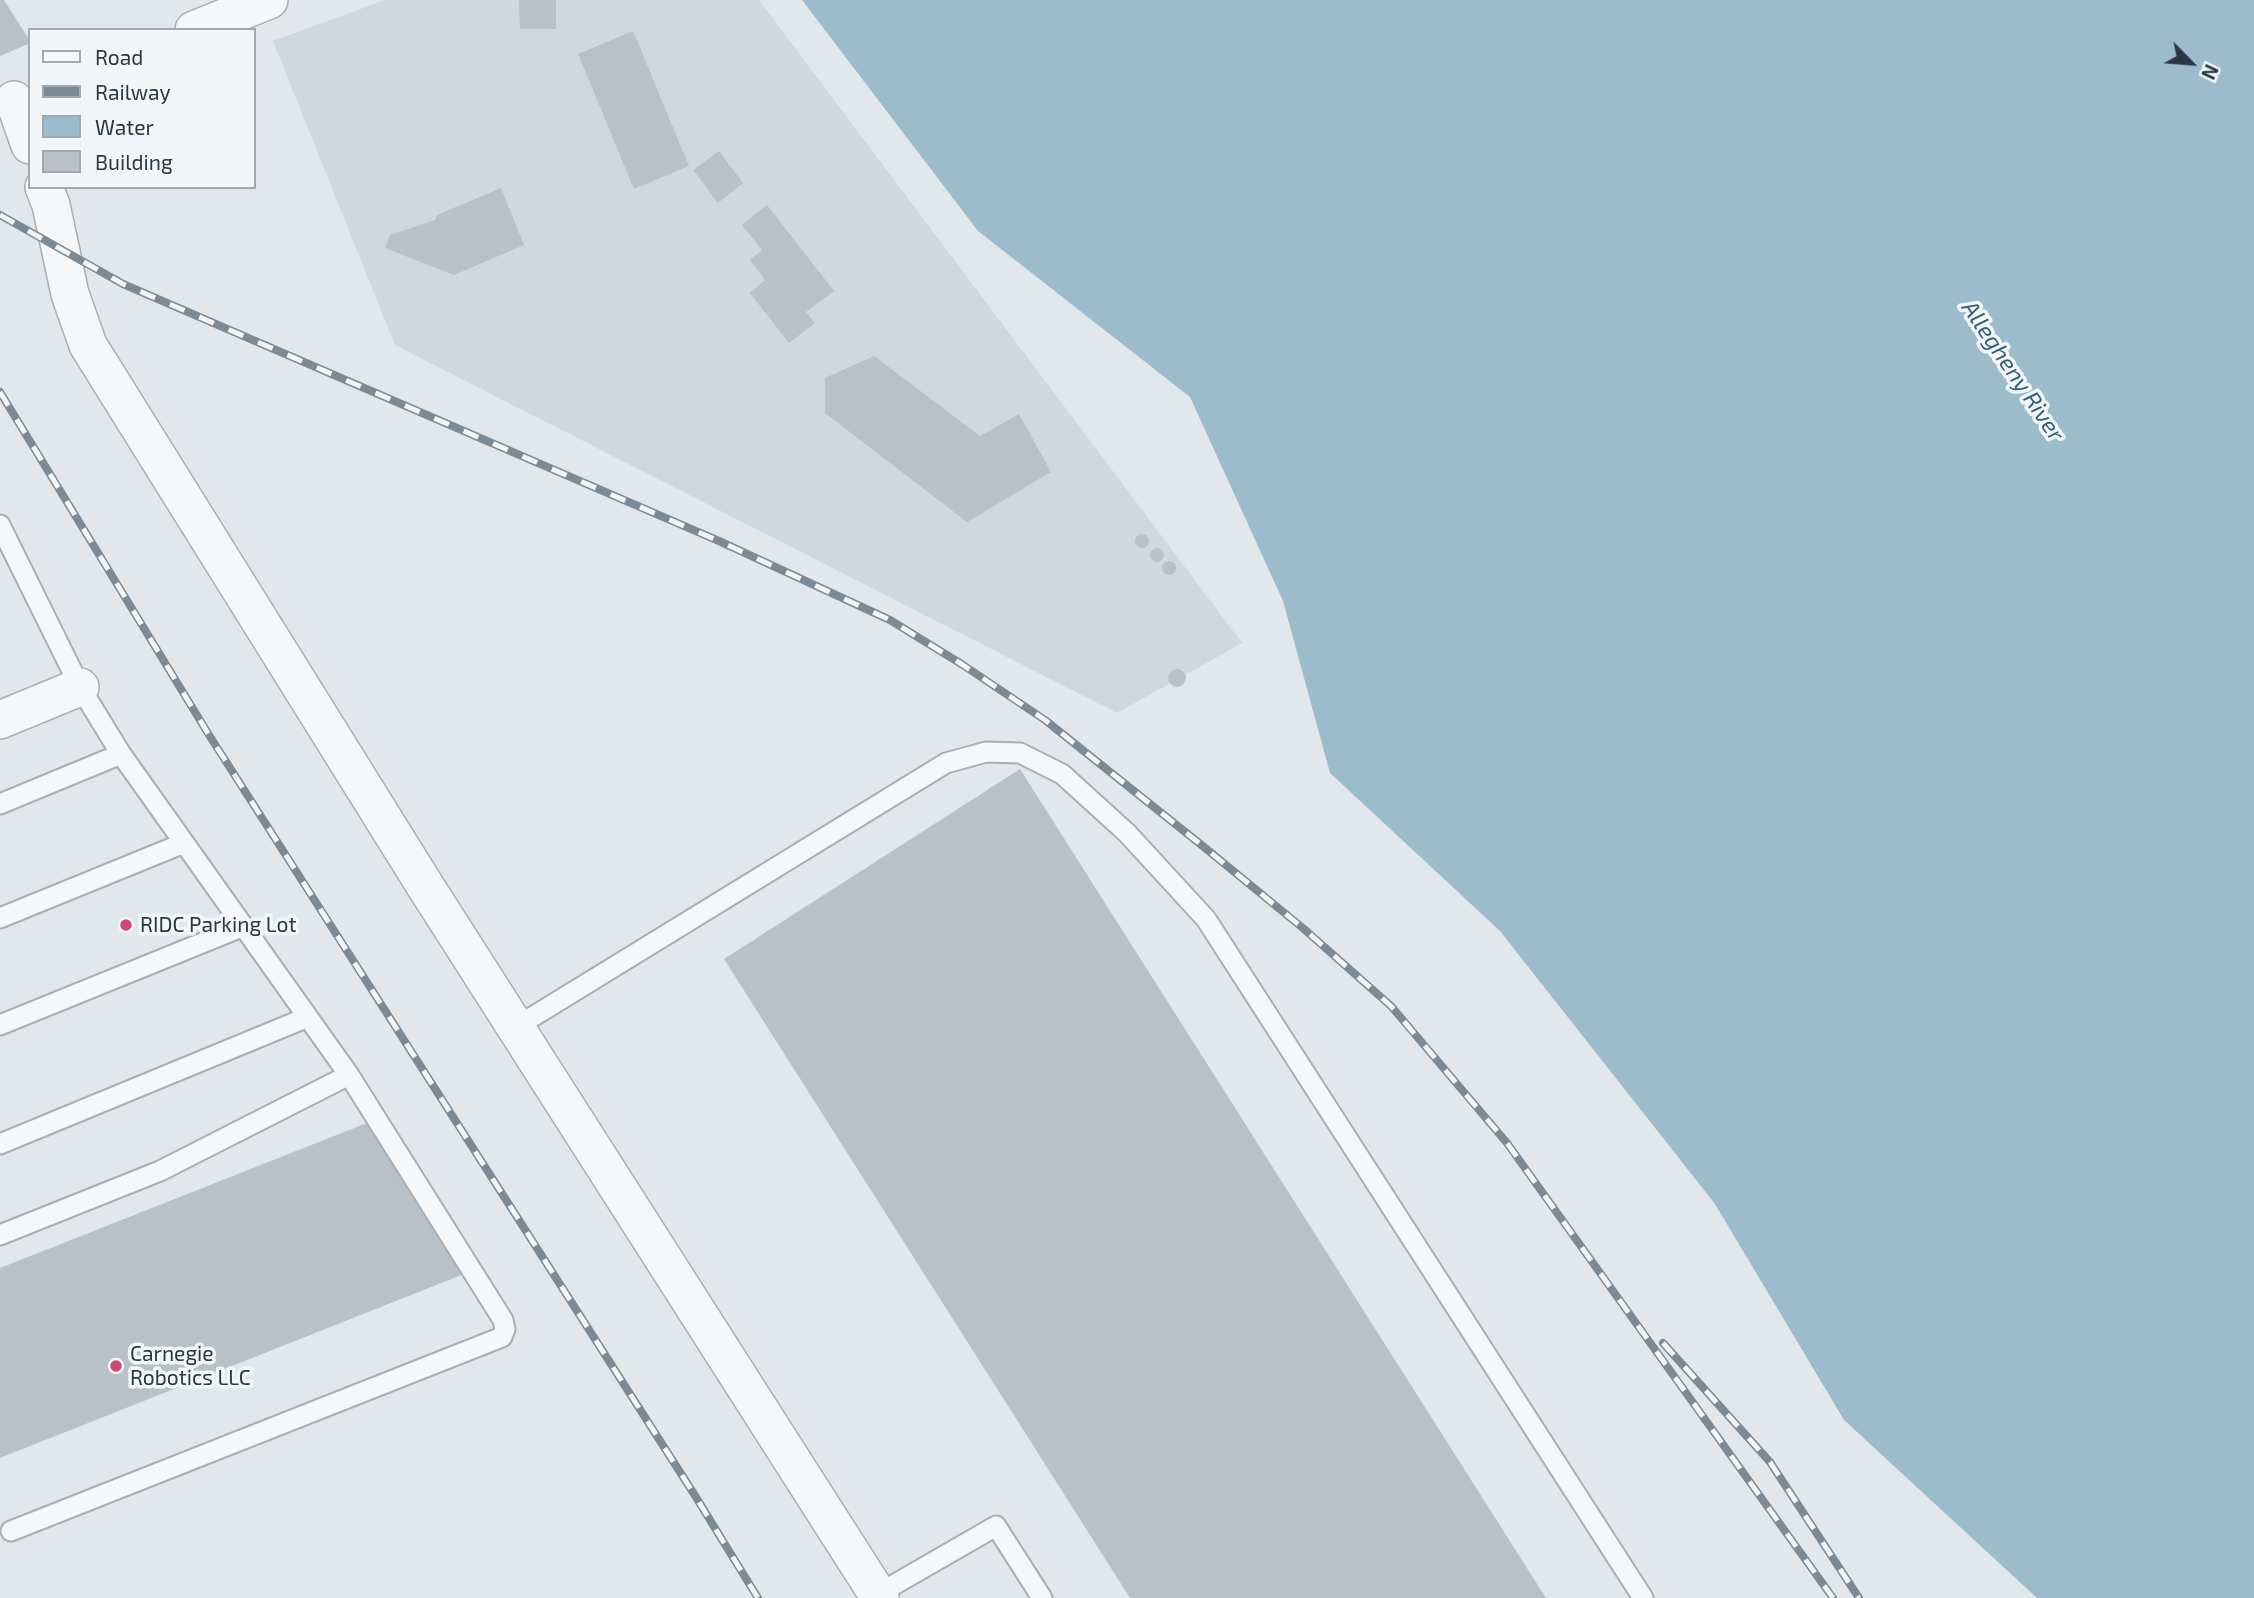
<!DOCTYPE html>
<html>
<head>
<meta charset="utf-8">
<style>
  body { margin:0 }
  #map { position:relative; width:2254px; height:1598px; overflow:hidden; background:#e2e7eb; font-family:"Exo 2",sans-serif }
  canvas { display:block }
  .legend { position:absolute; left:28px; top:28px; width:228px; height:161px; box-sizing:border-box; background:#f2f6f8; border:2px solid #a2aab0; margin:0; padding:9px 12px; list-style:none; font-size:21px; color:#2a3843 }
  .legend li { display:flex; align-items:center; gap:14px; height:35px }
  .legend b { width:35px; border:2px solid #a2aab0 }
  .north { position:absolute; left:2156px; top:28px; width:70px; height:70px; -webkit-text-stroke:5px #f2f6f8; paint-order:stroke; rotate:115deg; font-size:19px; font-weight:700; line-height:28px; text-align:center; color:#2a3843 }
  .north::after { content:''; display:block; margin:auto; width:24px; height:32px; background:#2a3843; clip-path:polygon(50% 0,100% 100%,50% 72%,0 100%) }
</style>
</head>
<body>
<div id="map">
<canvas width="2254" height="1598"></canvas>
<ul class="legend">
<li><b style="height:9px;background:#f5f7f9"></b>Road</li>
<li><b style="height:9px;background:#7b8a95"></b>Railway</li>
<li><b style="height:19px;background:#9dbccb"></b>Water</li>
<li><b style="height:19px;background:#b9c1c8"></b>Building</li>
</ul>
<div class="north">N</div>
</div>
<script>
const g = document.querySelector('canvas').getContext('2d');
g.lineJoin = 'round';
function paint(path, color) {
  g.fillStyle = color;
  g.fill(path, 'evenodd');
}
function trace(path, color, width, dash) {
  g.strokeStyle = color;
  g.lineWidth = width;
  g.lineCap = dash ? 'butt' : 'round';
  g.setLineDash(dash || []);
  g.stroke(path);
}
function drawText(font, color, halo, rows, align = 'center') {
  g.font = font + ' "Exo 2",sans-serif';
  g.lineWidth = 7;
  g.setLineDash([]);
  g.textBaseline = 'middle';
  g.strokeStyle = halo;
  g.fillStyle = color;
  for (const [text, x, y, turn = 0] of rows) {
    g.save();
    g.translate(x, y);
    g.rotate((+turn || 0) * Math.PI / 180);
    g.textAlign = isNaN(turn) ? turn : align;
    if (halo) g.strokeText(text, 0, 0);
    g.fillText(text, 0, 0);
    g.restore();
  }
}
const built = new Path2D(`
  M385,0H759L1242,643L1117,713L395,345L273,41Z`);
const water = new Path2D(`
  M802,0H2254V1598H2037L1844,1420L1715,1204L1500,931L1330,773L1283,601L1190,397L978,231Z`);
const building = new Path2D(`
  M0,0H4L30,41V43L0,56Z
  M519,0H556V29H520Z
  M633,31L689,166L634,189L578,54Z
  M719,151L743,183L718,203L693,170Z
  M501,188L524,245L454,275L385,248L390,235L435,220L437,215Z
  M767,205L834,291L806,312L815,323L789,343L750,293L765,280L750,260L762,250L742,225Z
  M874,356L980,436L1019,414L1051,472L967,522L825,413V378Z
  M1135 541a7 7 0 1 1 14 0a7 7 0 1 1-14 0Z
  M1150 555a7 7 0 1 1 14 0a7 7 0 1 1-14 0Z
  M1162 568a7 7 0 1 1 14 0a7 7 0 1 1-14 0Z
  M1168 678a9 9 0 1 1 18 0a9 9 0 1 1-18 0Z
  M1020,769L1546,1598H1130L724,959Z
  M367,1123L464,1274L0,1458V1268Z`);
const lane = new Path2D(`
  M0,525L80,687L121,754L349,1075L160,1171L0,1235
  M0,804L121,754
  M0,918L184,843
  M0,1025L244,926
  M516,1027L946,763L986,752L1020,753L1062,774L1127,833L1206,919L1643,1598
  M0,1144L308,1017
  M11,1531L502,1337L505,1329L503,1320L349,1075
  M878,1594L996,1526L1042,1598`);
const street = new Path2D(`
  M194,30L269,0
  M14,100L30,145
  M44,187L51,205L70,294L88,345L424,884L880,1598
  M0,720L80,687`);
const rail = new Path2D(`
  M0,215L123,284L719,541L890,620L963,665L1045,720L1204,847L1304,929L1391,1006L1507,1143L1833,1598
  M0,392L209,735L694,1494L758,1598
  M1663,1343L1770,1462L1859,1598`);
const markers = [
  [126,925,7,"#d04775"],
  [116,1366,7,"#d04775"]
];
const poiNames = [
  ["RIDC Parking Lot",140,925],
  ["Carnegie",130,1354],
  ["Robotics LLC",130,1378]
];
const waterNames = [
  ["Allegheny River",2013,371,56]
];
paint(built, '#d0d7dd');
paint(water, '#9dbccb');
paint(building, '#b9c1c8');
trace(lane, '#a7afb5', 23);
trace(street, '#a7afb5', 40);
trace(lane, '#f5f7f9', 19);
trace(street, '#f5f7f9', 37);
trace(rail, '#7b8a95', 8);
trace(rail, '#f2f6f8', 5, [16]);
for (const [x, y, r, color] of markers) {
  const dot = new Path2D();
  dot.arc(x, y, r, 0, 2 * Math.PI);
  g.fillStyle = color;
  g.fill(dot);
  trace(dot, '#f2f6f8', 2.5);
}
drawText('21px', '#2a3843', '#f2f6f8', poiNames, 'left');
drawText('italic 23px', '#335f78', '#f2f6f8', waterNames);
</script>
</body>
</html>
